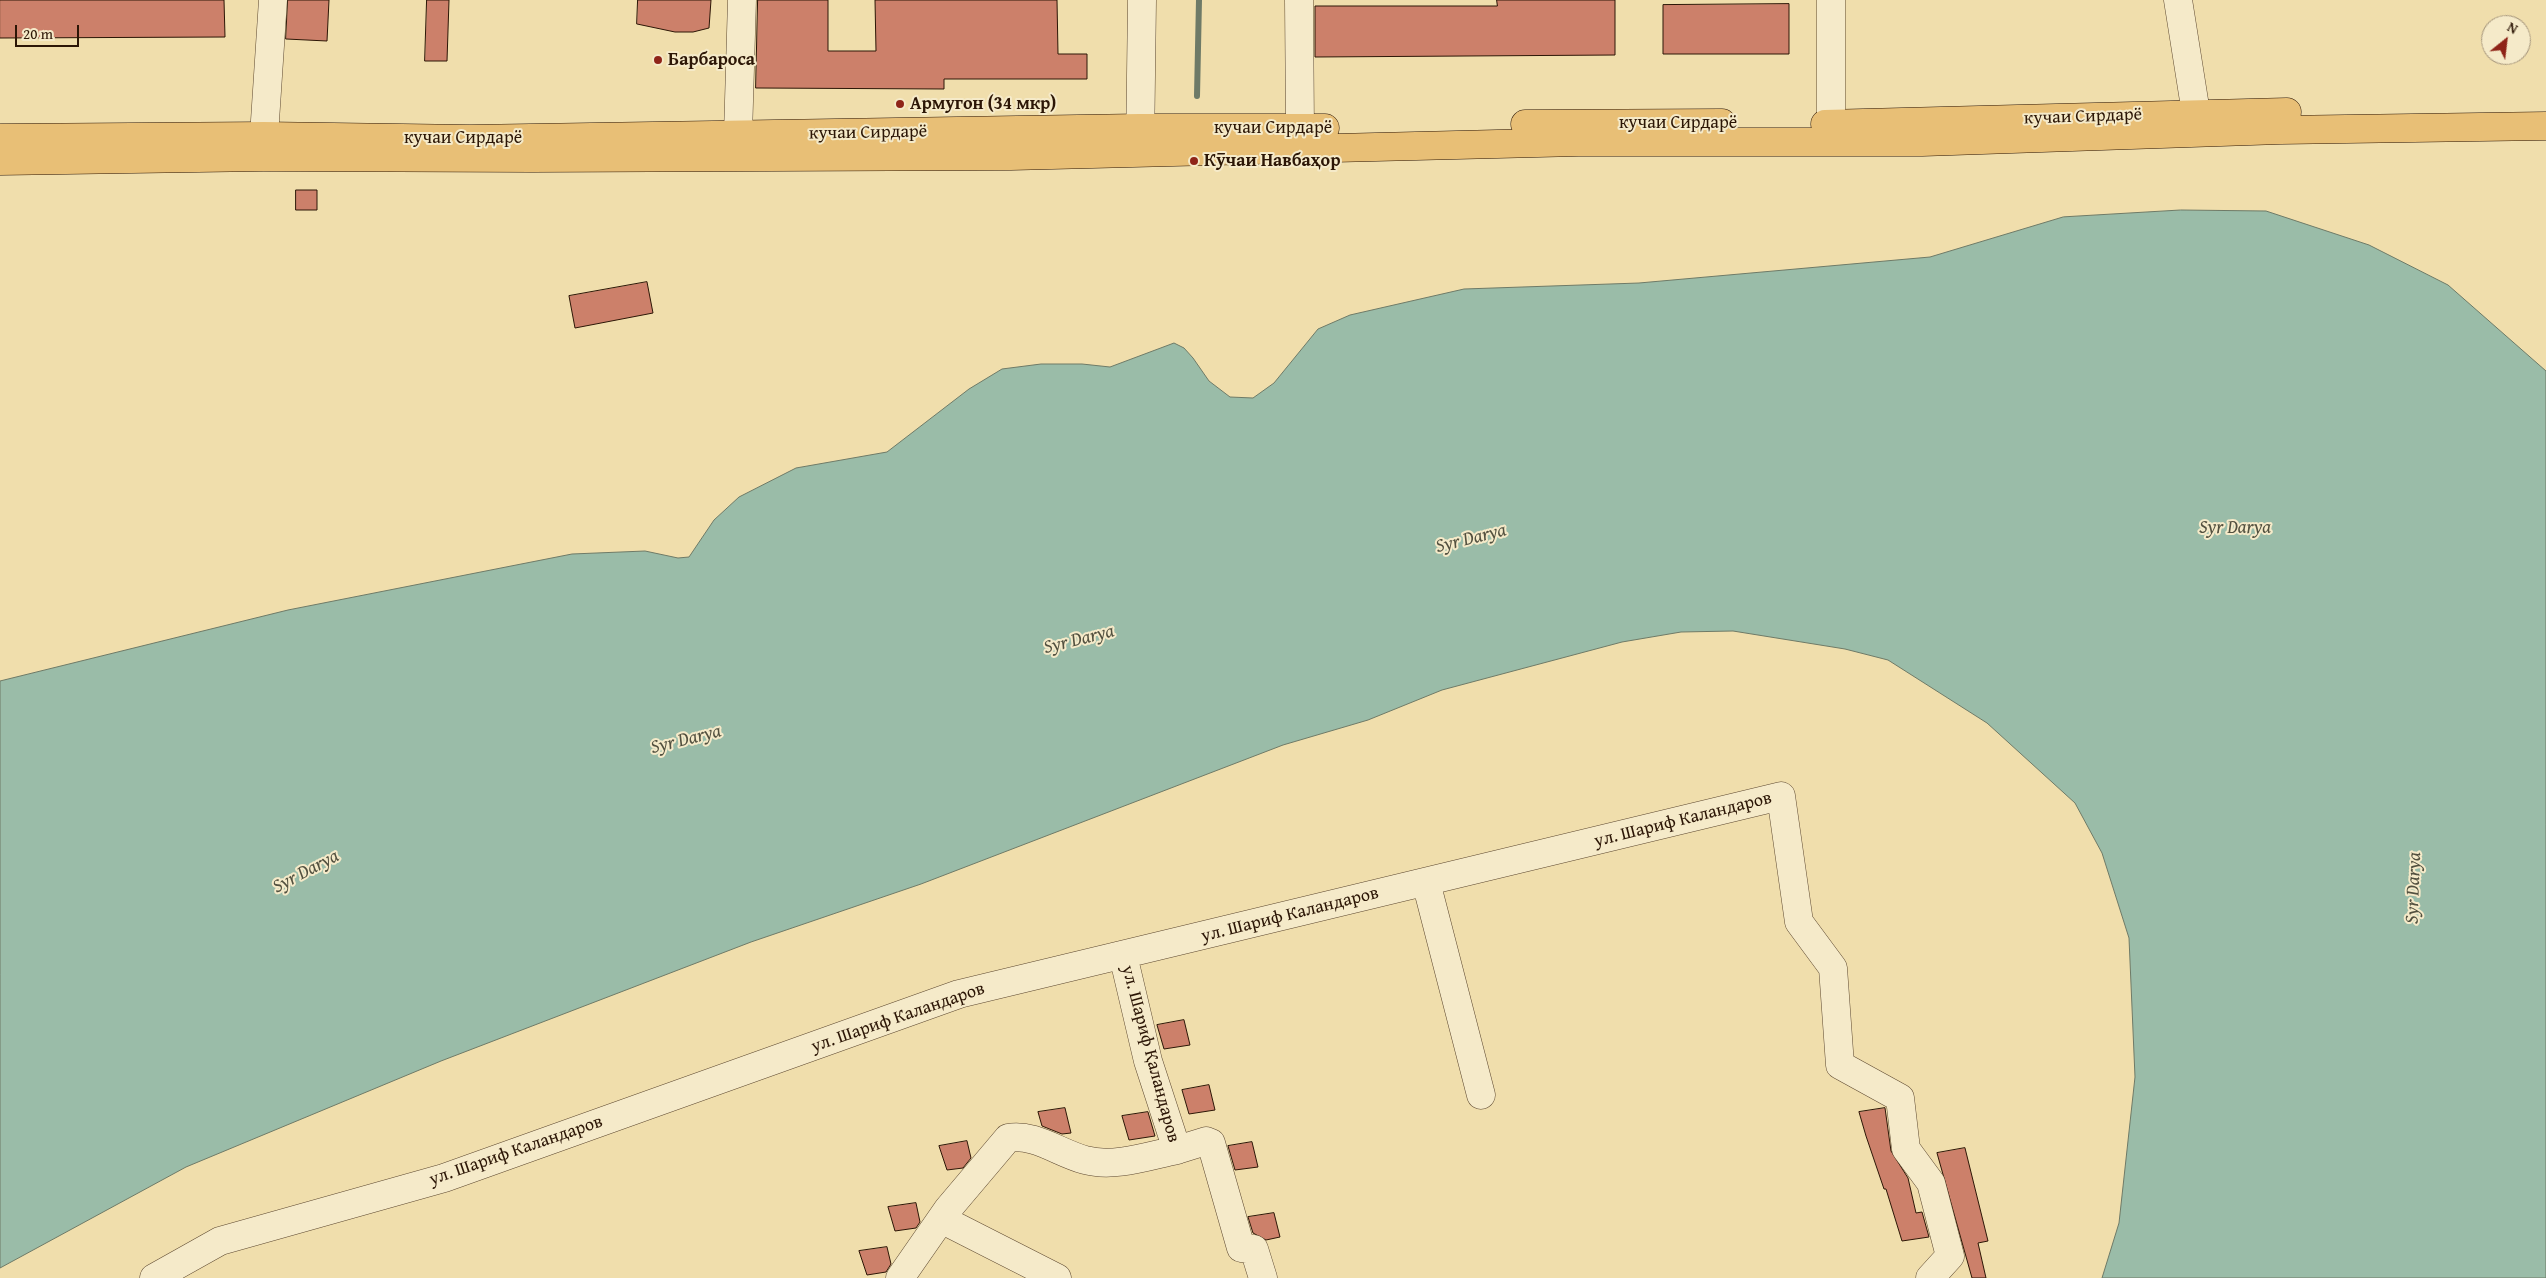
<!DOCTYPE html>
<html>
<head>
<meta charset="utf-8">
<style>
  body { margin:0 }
  #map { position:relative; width:2546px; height:1278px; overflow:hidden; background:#f0deac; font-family:"Gentium Book Plus",serif }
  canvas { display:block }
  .north { position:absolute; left:2481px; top:15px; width:50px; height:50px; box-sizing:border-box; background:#f5eac9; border:1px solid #a5957b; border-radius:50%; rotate:29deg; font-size:14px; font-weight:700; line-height:20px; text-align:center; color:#2c1606 }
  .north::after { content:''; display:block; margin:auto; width:18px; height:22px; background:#8f2418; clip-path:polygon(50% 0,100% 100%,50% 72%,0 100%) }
  .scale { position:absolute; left:15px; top:25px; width:64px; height:22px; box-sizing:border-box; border:2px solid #2c1606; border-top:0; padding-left:6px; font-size:15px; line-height:18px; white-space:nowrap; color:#2c1606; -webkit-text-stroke:4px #f5eac9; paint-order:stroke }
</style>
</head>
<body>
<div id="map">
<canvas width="2546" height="1278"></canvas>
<div class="north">N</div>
<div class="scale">20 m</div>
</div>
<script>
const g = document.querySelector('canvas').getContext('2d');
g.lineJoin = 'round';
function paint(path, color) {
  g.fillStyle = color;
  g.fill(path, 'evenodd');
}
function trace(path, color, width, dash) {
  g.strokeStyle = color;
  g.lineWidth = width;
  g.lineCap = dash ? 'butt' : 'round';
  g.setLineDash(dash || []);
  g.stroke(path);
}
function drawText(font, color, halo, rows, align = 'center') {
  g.font = font + ' "Gentium Book Plus",serif';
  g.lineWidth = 4;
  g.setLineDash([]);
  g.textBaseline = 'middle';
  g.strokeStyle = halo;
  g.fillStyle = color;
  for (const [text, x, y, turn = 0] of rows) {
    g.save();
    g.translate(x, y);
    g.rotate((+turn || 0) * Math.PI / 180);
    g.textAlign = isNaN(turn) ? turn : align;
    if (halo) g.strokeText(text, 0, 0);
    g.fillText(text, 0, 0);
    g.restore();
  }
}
const water = new Path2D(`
  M2181,210L2266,211L2369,245L2448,285L2546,371V1278H2102L2119,1223L2135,1077L2129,938L2102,853L2075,803L1987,723L1888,660L1845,649L1733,631L1681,632L1622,642L1442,690L1368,720L1283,745L921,884L751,942L441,1061L186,1167L0,1268V681L288,610L572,554L645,551L678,558L689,557L714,520L739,497L796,468L887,452L969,389L1002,369L1041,364H1082L1110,367L1174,343L1184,348L1193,358L1209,381L1230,397L1253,398L1274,383L1318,329L1350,315L1464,289L1639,283L1930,257L2063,217Z`);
const stream = new Path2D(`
  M1197,96L1199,0`);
const building = new Path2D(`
  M0,0H224L225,37L0,38Z
  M288,0H329L327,41L286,39Z
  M427,0H449L447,61H425Z
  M638,0H711L709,28L693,32H675L637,24Z
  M758,0H828V51H876L875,0H1057L1058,54H1087V79H944V89L756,88Z
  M1497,0H1615V55L1315,57V6H1497Z
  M1789,4V54H1663V5Z
  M296,190H317V210H296Z
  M647,282L653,313L575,328L569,296Z
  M1184,1020L1190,1045L1164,1049L1157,1025Z
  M1209,1085L1215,1110L1189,1114L1182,1090Z
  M1065,1108L1071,1133L1062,1134L1042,1126L1038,1112Z
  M1885,1108L1891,1151L1908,1178L1916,1213L1922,1212L1929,1237L1902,1241L1886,1189H1884L1866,1136L1859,1112Z
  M1148,1112L1155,1136L1129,1140L1122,1116Z
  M967,1141L971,1158L963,1168L947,1170L939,1146Z
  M1252,1142L1258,1167L1235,1170L1228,1146Z
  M1965,1148L1988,1241L1978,1243L1986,1278H1972L1937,1153Z
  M916,1203L920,1222L916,1228L895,1231L888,1207Z
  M1274,1213L1280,1237L1266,1240L1253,1233L1248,1217Z
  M887,1247L891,1264L886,1272L867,1275L859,1251Z`);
const minor = new Path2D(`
  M1299,0L1300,129
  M1831,0V124
  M2178,0L2196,113
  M738,135L742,0
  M264,136L273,0
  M1140,151L1142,0
  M1426,882L1481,1095
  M1177,1150L1206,1141L1211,1143L1241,1248L1254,1249L1263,1278
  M941,1219L1057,1278
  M154,1278L220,1241L444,1178L959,994L1781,796L1799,922L1833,968L1840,1065L1900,1098L1906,1149L1931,1183L1950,1256L1930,1278
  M900,1278L948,1209L1008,1138C1034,1133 1059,1153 1085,1160C1114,1168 1148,1156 1177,1150L1148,1061L1123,955`);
const highway = new Path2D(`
  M1525,124L1722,123
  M1825,124L2287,112
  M0,138L264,136L470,139L1139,128H1325
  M0,161L263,157L532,158L1011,156L1578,142H1922L2280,130L2546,126`);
const markers = [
  [658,60,5,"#8f2418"],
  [900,104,5,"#8f2418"],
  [1194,161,5,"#8f2418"]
];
const poiNames = [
  ["Барбароса",668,60],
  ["Армугон (34 мкр)",910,104],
  ["Кӯчаи Навбаҳор",1204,161]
];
const streetNames = [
  ["кучаи Сирдарё",2083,117,-2],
  ["кучаи Сирдарё",1678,123],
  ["кучаи Сирдарё",1273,128],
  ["кучаи Сирдарё",868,133,-1],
  ["кучаи Сирдарё",463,138],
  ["ул. Шариф Каландаров",1683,820,-14],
  ["ул. Шариф Каландаров",1290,915,-14],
  ["ул. Шариф Каландаров",898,1018,-19],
  ["ул. Шариф Қаландаров",1150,1054,75],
  ["ул. Шариф Каландаров",516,1151,-19]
];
const waterNames = [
  ["Syr Darya",2235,528],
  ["Syr Darya",1471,539,-14],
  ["Syr Darya",1079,640,-14],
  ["Syr Darya",686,740,-14],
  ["Syr Darya",306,872,-28],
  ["Syr Darya",2414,888,-88]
];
paint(water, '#9abca8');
trace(water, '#6e7a67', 1);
trace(stream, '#6e7a67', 6);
paint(building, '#cc806a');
trace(building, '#2c1606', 1);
trace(minor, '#5d4830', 29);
trace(highway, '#2c1606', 29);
trace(minor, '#f5eac9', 28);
trace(highway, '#e8bf76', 28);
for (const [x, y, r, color] of markers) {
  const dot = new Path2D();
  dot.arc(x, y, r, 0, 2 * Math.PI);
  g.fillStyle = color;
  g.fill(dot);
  trace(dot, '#f5eac9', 2);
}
drawText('bold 18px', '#2c1606', '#f5eac9', poiNames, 'left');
drawText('18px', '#2c1606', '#f5eac9', streetNames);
drawText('italic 19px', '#52503f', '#f5eac9', waterNames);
</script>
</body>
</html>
